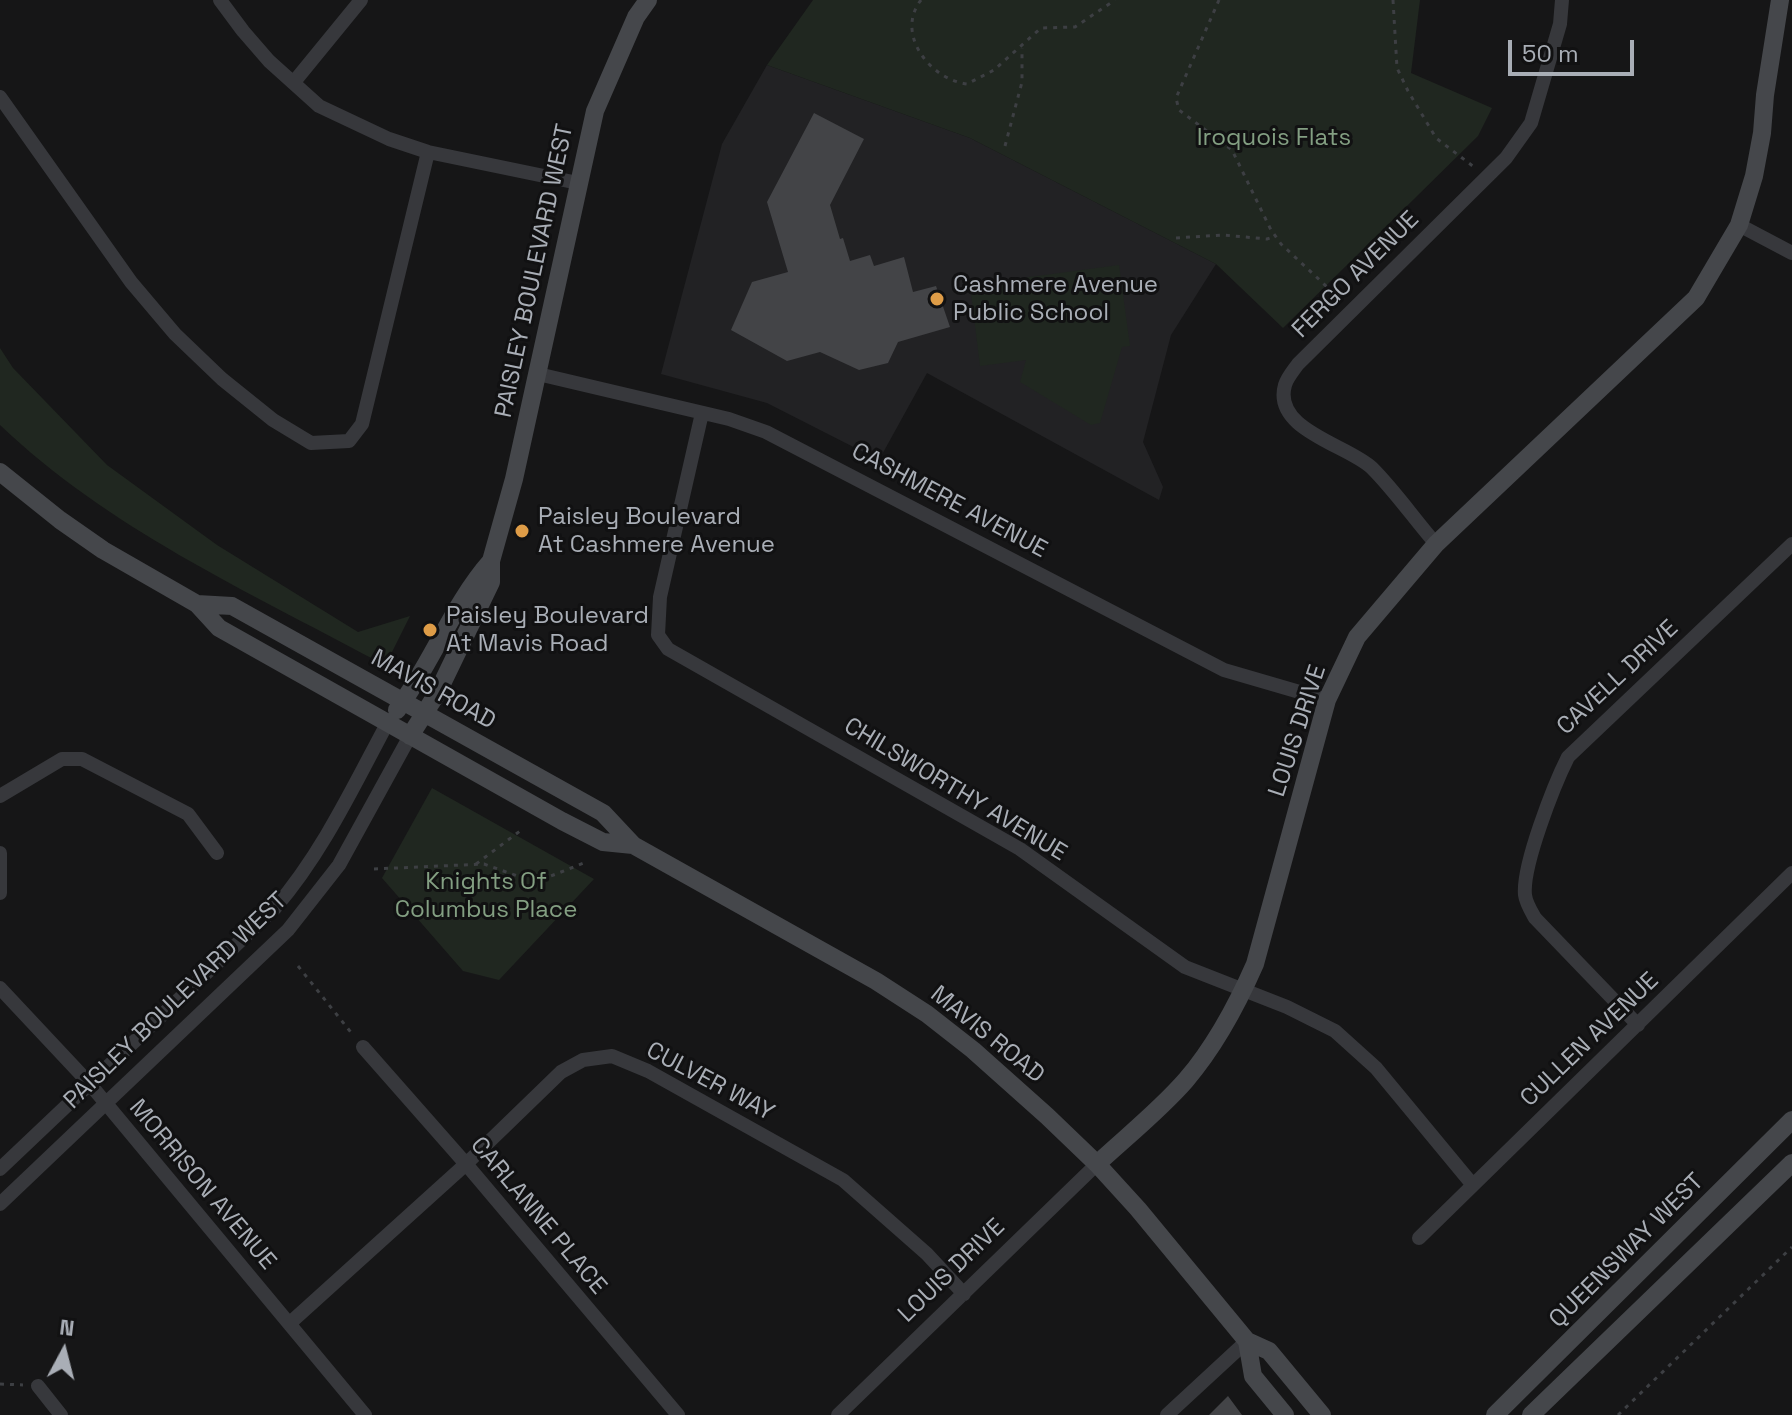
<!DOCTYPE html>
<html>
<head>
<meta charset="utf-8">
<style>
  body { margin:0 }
  #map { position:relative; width:1792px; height:1415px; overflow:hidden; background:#161617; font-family:"Space Grotesk",sans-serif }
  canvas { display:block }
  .north { position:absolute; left:24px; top:1311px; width:80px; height:80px; -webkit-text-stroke:6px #111112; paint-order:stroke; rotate:7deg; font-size:22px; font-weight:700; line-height:32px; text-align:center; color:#a9aeb6 }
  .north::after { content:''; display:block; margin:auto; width:28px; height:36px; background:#a9aeb6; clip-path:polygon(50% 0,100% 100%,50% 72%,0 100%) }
  .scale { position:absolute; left:1508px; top:40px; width:126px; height:36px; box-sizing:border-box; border:4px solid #a9aeb6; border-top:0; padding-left:10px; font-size:24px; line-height:28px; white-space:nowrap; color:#a9aeb6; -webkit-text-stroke:6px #111112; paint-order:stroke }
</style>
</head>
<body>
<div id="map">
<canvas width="1792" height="1415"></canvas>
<div class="north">N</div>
<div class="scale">50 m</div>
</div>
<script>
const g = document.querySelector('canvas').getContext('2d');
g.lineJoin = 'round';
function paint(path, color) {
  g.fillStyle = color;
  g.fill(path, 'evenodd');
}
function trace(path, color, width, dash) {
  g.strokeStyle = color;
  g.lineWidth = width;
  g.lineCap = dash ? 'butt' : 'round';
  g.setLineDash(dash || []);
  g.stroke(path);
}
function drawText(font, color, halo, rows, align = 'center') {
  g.font = font + ' "Space Grotesk",sans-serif';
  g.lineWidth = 6;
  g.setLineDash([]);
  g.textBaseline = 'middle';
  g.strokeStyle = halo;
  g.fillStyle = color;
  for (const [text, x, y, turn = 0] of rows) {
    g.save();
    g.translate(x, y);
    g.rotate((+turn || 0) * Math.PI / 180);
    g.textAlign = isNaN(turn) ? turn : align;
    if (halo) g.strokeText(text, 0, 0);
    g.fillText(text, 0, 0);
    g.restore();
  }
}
const built = new Path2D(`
  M767,65L970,138L1216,264L1171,335L1143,442L1163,487L1159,500L927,373L879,460L767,403L661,374L722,144Z`);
const green = new Path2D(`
  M813,0H1420L1411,73L1492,108L1478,136L1283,328L1216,264L970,138L767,65Z
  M1119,265L1130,346L1122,347L1100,423L1091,425L1020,382L1026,360L980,366L970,285Z
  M0,348L13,368L107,465L217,545L358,632L410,616L388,660H375C245,590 108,528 0,425Z
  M432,788L594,879L499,980L463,971L382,878Z`);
const building = new Path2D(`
  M814,113L864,139L830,205L840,239L843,238L850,261L870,255L874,266L904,257L913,292L936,286L950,327L898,342L888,363L859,370L820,352L787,361L731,330L752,282L788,272L767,202Z
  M1228,1396L1242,1415H1209Z`);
const path = new Path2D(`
  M921,0C895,33 929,79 967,84L994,70L1041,28L1075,27L1115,0
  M1219,0L1176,98L1179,110L1232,150L1271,230L1281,244L1340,299
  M1393,0L1397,68L1408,91L1436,138L1474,167
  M1005,146L1022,82V48
  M1176,238L1223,235L1267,239L1276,236
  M476,864L524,828
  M374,869L484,864L523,878H546L586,862
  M298,966L353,1035
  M0,1384L23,1385
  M1618,1415L1792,1247`);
const street = new Path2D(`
  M220,0L243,31L269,61L319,106L389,139L428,152L578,183
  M294,82L361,0
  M0,97L131,282L175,334L222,379L273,420L311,443L349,441L362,424L428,152
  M1739,225L1792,253
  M538,374L729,419L766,432L1224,670L1327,700
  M702,413L660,597L658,635L668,649L1020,849L1185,967L1287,1007L1335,1031L1376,1068L1472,1184
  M1436,544C1415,520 1395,491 1372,468C1348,445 1272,430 1285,385C1287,378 1293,371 1298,364L1506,158L1531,123L1560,24L1562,0
  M0,796L62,759H82L188,814L217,853
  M0,853V893
  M0,988L89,1083L365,1415
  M1638,1025L1535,918C1531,911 1526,903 1525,895C1522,866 1554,785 1568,757L1792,544
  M363,1047L466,1164L678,1415
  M0,1169L275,908C323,852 353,787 388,722
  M0,1204L288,930L339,865L410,736
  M1419,1238L1792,873
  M290,1323L466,1164L561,1072L583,1060L612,1056L648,1071L843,1180L927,1254L964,1294
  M38,1386L61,1415
  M838,1415L1097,1164
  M1167,1415L1247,1341`);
const secondary = new Path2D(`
  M0,472L60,520L103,550L197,604L219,628L562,821L603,842L633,845
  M197,604L232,606L603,813L633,845L876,981L927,1014L973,1050L1047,1116L1097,1164L1138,1209L1247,1341L1269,1351L1322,1415
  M397,710C432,663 453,604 491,561
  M410,736L438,692L491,582V561L514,479L595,111L636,17L648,0
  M1097,1164C1126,1137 1160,1110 1186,1080C1216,1045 1237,1005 1255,964L1327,700L1357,637L1436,544L1696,298L1739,225L1754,176L1762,133L1765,95L1780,0
  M1247,1341L1253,1376L1285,1415
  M1495,1415L1792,1120
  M1531,1415L1792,1163`);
const markers = [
  [937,299,8,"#de9c47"],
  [522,531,8,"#de9c47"],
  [430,630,8,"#de9c47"]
];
const parkNames = [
  ["Iroquois Flats",1274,138],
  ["Knights Of",486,882],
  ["Columbus Place",486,910]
];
const streetNames = [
  ["PAISLEY BOULEVARD WEST",535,271,-78],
  ["FERGO AVENUE",1356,275,-45],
  ["CASHMERE AVENUE",949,501,28],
  ["CAVELL DRIVE",1618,678,-43],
  ["MAVIS ROAD",433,690,29],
  ["LOUIS DRIVE",1298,731,-72],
  ["CHILSWORTHY AVENUE",955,790,31],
  ["PAISLEY BOULEVARD WEST",176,1001,-44],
  ["MAVIS ROAD",987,1035,39],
  ["CULLEN AVENUE",1590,1040,-44],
  ["CULVER WAY",710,1082,28],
  ["MORRISON AVENUE",202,1185,50],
  ["CARLANNE PLACE",538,1216,50],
  ["QUEENSWAY WEST",1627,1251,-45],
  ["LOUIS DRIVE",952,1271,-44]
];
const poiNames = [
  ["Cashmere Avenue",953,285],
  ["Public School",953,313],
  ["Paisley Boulevard",538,517],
  ["At Cashmere Avenue",538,545],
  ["Paisley Boulevard",446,616],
  ["At Mavis Road",446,644]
];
paint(built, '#222224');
paint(green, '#202720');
paint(building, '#434447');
trace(path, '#3d3f43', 3, [4, 6]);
trace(street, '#37383c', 14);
trace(secondary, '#45474b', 18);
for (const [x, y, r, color] of markers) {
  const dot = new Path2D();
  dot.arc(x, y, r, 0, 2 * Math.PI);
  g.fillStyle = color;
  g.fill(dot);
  trace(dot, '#111112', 3);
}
drawText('24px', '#839f82', '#111112', parkNames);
drawText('24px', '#a9aeb6', '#111112', streetNames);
drawText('24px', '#a9aeb6', '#111112', poiNames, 'left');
</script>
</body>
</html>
